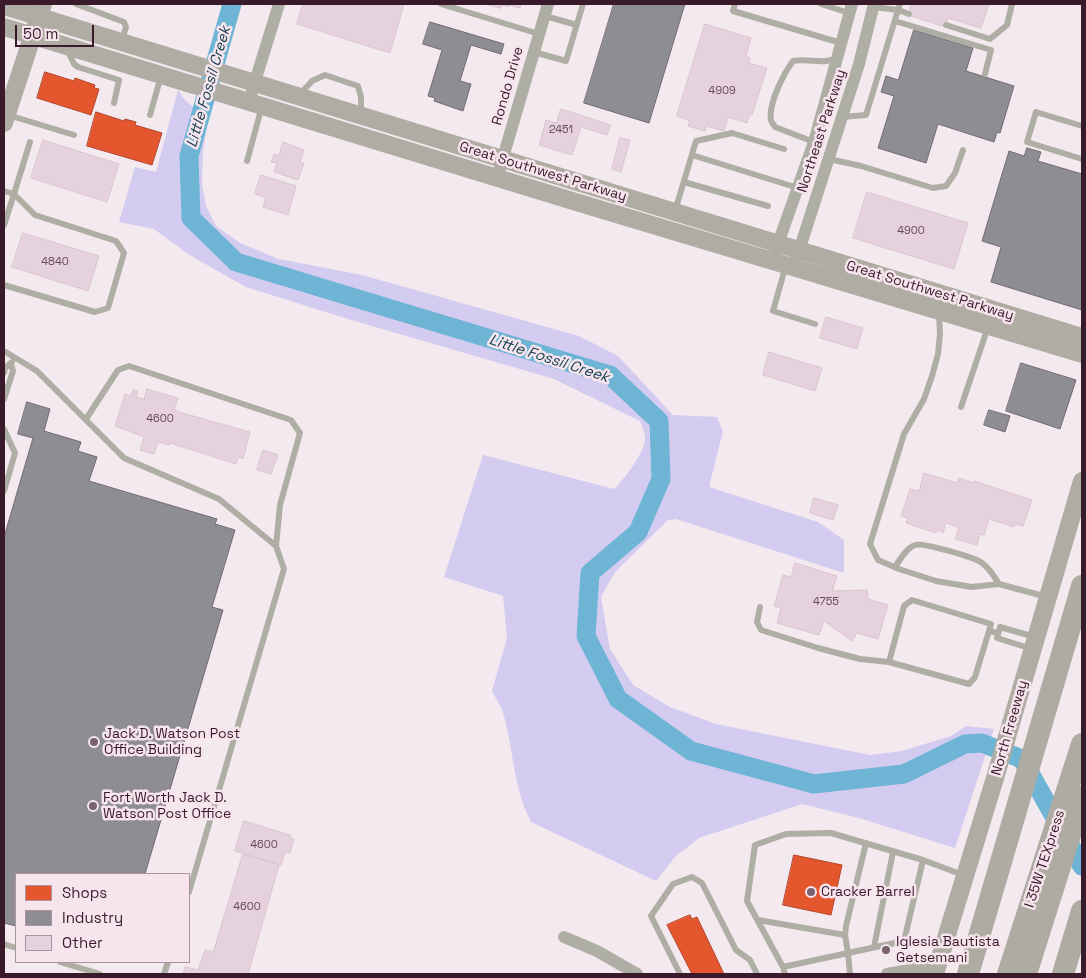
<!DOCTYPE html>
<html>
<head>
<meta charset="utf-8">
<style>
  body { margin:0 }
  #map { position:relative; width:1086px; height:978px; overflow:hidden; background:#f3e9ee; font-family:"Space Grotesk",sans-serif }
  canvas { display:block }
  .frame { position:absolute; inset:0; border:5px solid #391a2a; pointer-events:none }
  .legend { position:absolute; left:15px; top:873px; width:175px; height:90px; box-sizing:border-box; background:#f7e5ed; border:1px solid #ab949f; margin:0; padding:6px 9px; list-style:none; font-size:15px; color:#391a2a }
  .legend li { display:flex; align-items:center; gap:10px; height:25px }
  .legend b { width:25px; border:1px solid #ab949f }
  .scale { position:absolute; left:15px; top:25px; width:79px; height:22px; box-sizing:border-box; border:2px solid #391a2a; border-top:0; padding-left:6px; font-size:15px; line-height:18px; white-space:nowrap; color:#391a2a; -webkit-text-stroke:4px #f7e5ed; paint-order:stroke }
</style>
</head>
<body>
<div id="map">
<canvas width="1086" height="978"></canvas>
<div class="frame"></div>
<ul class="legend">
<li><b style="height:14px;background:#e4572e"></b>Shops</li>
<li><b style="height:14px;background:#8d8d92"></b>Industry</li>
<li><b style="height:14px;background:#e6d2dc"></b>Other</li>
</ul>
<div class="scale">50 m</div>
</div>
<script>
const g = document.querySelector('canvas').getContext('2d');
g.lineJoin = 'round';
function paint(path, color) {
  g.fillStyle = color;
  g.fill(path, 'evenodd');
}
function trace(path, color, width, dash) {
  g.strokeStyle = color;
  g.lineWidth = width;
  g.lineCap = dash ? 'butt' : 'round';
  g.setLineDash(dash || []);
  g.stroke(path);
}
function drawText(font, color, halo, rows, align = 'center') {
  g.font = font + ' "Space Grotesk",sans-serif';
  g.lineWidth = 5;
  g.setLineDash([]);
  g.textBaseline = 'middle';
  g.strokeStyle = halo;
  g.fillStyle = color;
  for (const [text, x, y, turn = 0] of rows) {
    g.save();
    g.translate(x, y);
    g.rotate((+turn || 0) * Math.PI / 180);
    g.textAlign = isNaN(turn) ? turn : align;
    if (halo) g.strokeText(text, 0, 0);
    g.fillText(text, 0, 0);
    g.restore();
  }
}
const forest = new Path2D(`
  M178,90L185,100L208,120L203,152L202,184L206,206L216,226L240,243L279,259L362,275L579,336L618,356L673,415L717,417L723,431L709,487L818,522L844,540V573L676,519L668,520L615,572L601,597L610,649L633,685L670,707L716,724L870,755L902,751L951,736L966,726L994,729L955,848L859,818L802,804L699,838L675,857L656,881L531,822C513,786 514,753 504,716C502,707 496,699 492,691L507,638L503,596L444,577L483,455L614,489C623,481 644,453 645,440C646,434 642,426 640,421L554,379L348,319L246,287L188,254L154,229L119,222L135,167L156,172Z`);
const shops = new Path2D(`
  M45,72L74,81L75,78L95,85L94,88L99,89L91,115L37,98Z
  M96,112L124,121L125,119L136,122L135,125L162,133L152,165L87,146Z
  M794,855L842,865L831,915L783,905Z
  M690,915L692,919L697,917L724,974H692L667,925Z`);
const industry = new Path2D(`
  M614,4H685L649,123L584,103Z
  M430,22L504,44L501,54L471,45L460,81L471,84L463,111L434,101L435,98L428,96L442,50L423,44Z
  M914,30L973,48L966,71L1014,86L1000,133L997,132L994,142L938,124L926,163L878,148L894,96L881,92L886,76L898,80Z
  M1027,148L1041,152L1038,161L1082,174V310L991,282L1001,247L982,241L1009,151L1024,156Z
  M1021,363L1076,380L1060,429L1006,411Z
  M27,402L50,409L44,431L81,442L78,451L97,457L89,481L217,519L215,524L235,530L212,607L223,610L145,874H16V926L4,923V537L33,438L18,434Z
  M989,410L1010,416L1005,432L984,425Z`);
const river = new Path2D(`
  M232,4L189,156L191,218L236,262L610,375L659,421L661,479L638,532L590,573L586,636L618,699L691,751L814,784L904,774L965,744L982,743L1022,759L1082,866`);
const building = new Path2D(`
  M303,4H404L390,53L297,24Z
  M486,4H522L520,8L509,5L508,7L502,5L501,8Z
  M912,4H989L981,28L948,18L945,27L908,15Z
  M705,24L751,38L746,56L750,58L748,63L767,68L752,115L750,114L747,123L728,117L724,131L706,126L705,131L688,126L690,121L677,116Z
  M561,109L611,125L607,135L581,127L572,155L539,145L546,120L556,123Z
  M620,138L630,140L621,172L612,169Z
  M43,140L119,164L107,202L31,178Z
  M283,142L304,150L300,162L304,163L298,180L274,172L277,163L271,162L274,154L279,155Z
  M261,175L296,186L288,215L263,207L266,198L255,194Z
  M867,192L968,223L954,269L853,238Z
  M23,233L99,256L88,291L12,267Z
  M826,317L863,328L857,349L820,338Z
  M769,352L822,368L815,391L763,375Z
  M147,389L178,398L174,409L179,412L250,432L243,459L238,457L236,464L170,443L169,445L158,442L154,454L140,450L144,437L115,426L125,394L131,396L133,390L138,391L136,397L144,399Z
  M263,450L278,455L271,474L257,470Z
  M924,473L957,483L959,478L974,483V481L1032,500L1023,526L1015,524L1014,527L989,519L984,535L980,534L977,545L955,539L959,527L946,523L943,533L937,530L936,533L906,523L908,518L901,516L910,489L919,491Z
  M814,498L838,505L833,520L810,513Z
  M795,563L837,576L832,591L867,590L868,599L888,605L878,639L857,633L852,641L824,621L819,635L777,623L781,608L774,606L783,575L791,577Z
  M244,821L290,835V838L294,839L290,853L285,852L281,865L235,851Z
  M243,854L279,865L248,974H183L185,967L198,970L205,950L213,952Z`);
const lane = new Path2D(`
  M76,4L124,22L126,27L122,40
  M441,4L539,34
  M735,4L733,11L841,43
  M821,4L849,13
  M873,7L898,10L900,4
  M545,16L577,25
  M895,21L991,50L985,74
  M946,25L990,39L1007,25L1012,4
  M67,49L74,64L78,67L119,80L114,103
  M534,52L566,61L583,4
  M300,94L312,81L325,75L358,86L361,97V114
  M8,115L74,135
  M150,115L161,76
  M842,117L866,115L898,10L909,14
  M1082,126L1036,112L1027,142L1082,159
  M814,142L775,127C774,125 772,123 771,120C768,104 784,73 793,61C810,58 821,65 837,58
  M692,155L798,188
  M829,159L861,166L933,188L946,186L955,173L963,150
  M247,161L262,106
  M684,182L768,206
  M4,191L14,194L4,225
  M675,211L696,141L732,133L784,149
  M786,265L773,311L815,324
  M4,285L95,312L108,308L124,253L116,241L35,215L14,194L30,142
  M939,312L940,334L938,354L932,376L924,399L904,434L870,544L878,560L899,569L936,581L972,587L999,584L1047,597
  M4,351L37,371L124,458L219,499L276,546L284,569L189,892
  M4,373L5,368L12,362
  M4,399L13,371L11,364
  M961,407L988,327
  M86,419L118,370L129,366L291,420L300,433L280,505L276,546
  M4,429L15,453L4,491
  M895,567C900,560 906,548 915,545C923,542 971,557 979,561C988,566 994,576 999,584
  M760,607L757,622L761,630L818,648L860,659L889,662L969,684L975,677L989,631L998,633
  M1032,649L997,638L1000,627L1035,637
  M889,662L904,606L912,600L991,624L989,631
  M758,920L845,935
  M4,944L16,948
  M874,947L893,852
  M60,962L100,974
  M783,967L848,953L845,935L846,926L866,843
  M164,974L168,962
  M680,974L651,916L673,884L692,877L702,883L736,950L750,960L757,974
  M785,974L783,967L747,901L755,845L786,834L831,833L923,860
  M850,974L848,953L904,941L923,860L963,875`);
const street = new Path2D(`
  M249,101L279,4
  M497,178L548,4
  M775,252L814,142L852,4
  M797,257L859,64L874,4
  M564,937L597,951L637,974
  M887,974L938,965`);
const secondary = new Path2D(`
  M4,6L1082,337
  M4,27L576,202L1082,354
  M4,123L43,4
  M935,974L995,778L1082,481`);
const highway = new Path2D(`
  M968,974L1082,586
  M1008,974L1082,744
  M1026,974L1082,797
  M1063,974L1082,911`);
const markers = [
  [94,742,5,"#7a626f"],
  [93,806,5,"#7a626f"],
  [811,892,5,"#7a626f"],
  [886,950,5,"#7a626f"]
];
const numberNames = [
  ["4909",722,91],
  ["2451",561,130],
  ["4900",911,231],
  ["4840",55,262],
  ["4600",160,419],
  ["4755",826,602],
  ["4600",264,845],
  ["4600",247,907]
];
const streetNames = [
  ["Rondo Drive",508,86,-74],
  ["Northeast Parkway",822,131,-72],
  ["Great Southwest Parkway",543,172,17],
  ["Great Southwest Parkway",930,291,17],
  ["North Freeway",1010,728,-74],
  ["I 35W TEXpress",1045,859,-72]
];
const poiNames = [
  ["Jack D. Watson Post",104,734],
  ["Office Building",104,750],
  ["Fort Worth Jack D.",103,798],
  ["Watson Post Office",103,814],
  ["Cracker Barrel",821,892],
  ["Iglesia Bautista",896,942],
  ["Getsemani",896,958]
];
const waterNames = [
  ["Little Fossil Creek",209,87,-74],
  ["Little Fossil Creek",549,359,18]
];
paint(forest, '#d4cbf0');
paint(shops, '#e4572e');
trace(shops, '#b1452d', 1);
paint(industry, '#8d8d92');
trace(industry, '#746a73', 1);
trace(river, '#6db4d5', 19);
paint(building, '#e6d2dc');
trace(building, '#dac5cf', 1);
trace(lane, '#afaea4', 6);
trace(street, '#afaea4', 12);
trace(secondary, '#afada3', 18);
trace(highway, '#aeaba2', 22);
for (const [x, y, r, color] of markers) {
  const dot = new Path2D();
  dot.arc(x, y, r, 0, 2 * Math.PI);
  g.fillStyle = color;
  g.fill(dot);
  trace(dot, '#f7e5ed', 2);
}
drawText('11px', '#654958', null, numberNames);
drawText('14px', '#391a2a', '#f7e5ed', streetNames);
drawText('14px', '#391a2a', '#f7e5ed', poiNames, 'left');
drawText('italic 15px', '#0f3c4f', '#f7e5ed', waterNames);
</script>
</body>
</html>
